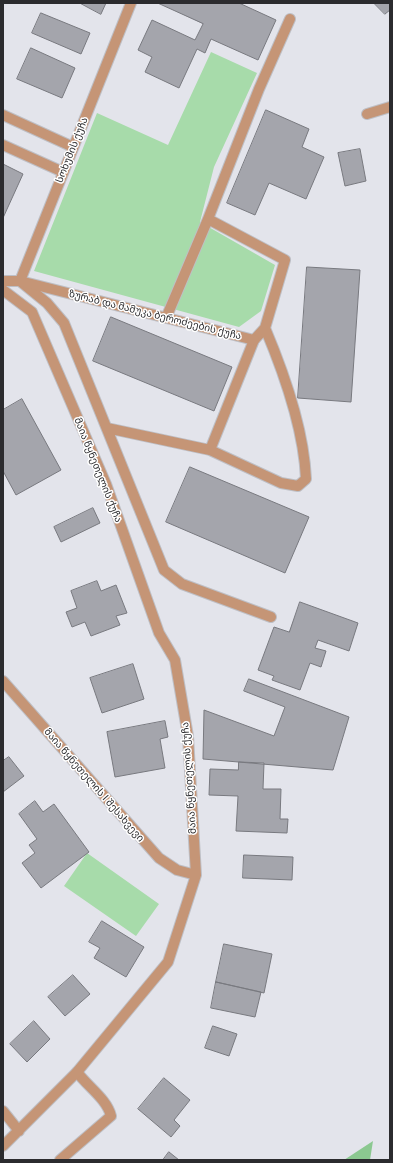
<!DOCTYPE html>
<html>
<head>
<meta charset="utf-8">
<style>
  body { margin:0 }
  #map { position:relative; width:393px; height:1163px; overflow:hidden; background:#e3e4eb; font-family:"Public Sans",sans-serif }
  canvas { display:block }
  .frame { position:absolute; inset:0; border:4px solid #2b2b2e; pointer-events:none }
</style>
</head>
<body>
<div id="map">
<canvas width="393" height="1163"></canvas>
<div class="frame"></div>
</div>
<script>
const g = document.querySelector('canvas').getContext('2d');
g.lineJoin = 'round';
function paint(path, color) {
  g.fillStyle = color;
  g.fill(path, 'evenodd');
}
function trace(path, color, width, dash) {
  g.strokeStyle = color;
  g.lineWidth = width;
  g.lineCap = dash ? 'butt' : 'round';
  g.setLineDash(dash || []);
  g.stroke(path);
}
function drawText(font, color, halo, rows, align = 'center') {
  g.font = font + ' "Public Sans","Noto Sans Georgian",sans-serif';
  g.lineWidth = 3;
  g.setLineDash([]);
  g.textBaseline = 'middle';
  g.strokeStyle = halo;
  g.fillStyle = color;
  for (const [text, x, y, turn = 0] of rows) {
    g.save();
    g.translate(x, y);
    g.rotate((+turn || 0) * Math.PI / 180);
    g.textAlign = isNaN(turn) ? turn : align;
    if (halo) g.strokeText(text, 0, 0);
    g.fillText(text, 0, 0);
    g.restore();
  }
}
const green = new Path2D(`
  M211,52L257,73L214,167L200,222L275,265L261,311L239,327L34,271L97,113L168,145Z
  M87,853L159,904L136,936L64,886Z`);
const forest = new Path2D(`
  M373,1141L370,1160H344Z`);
const building = new Path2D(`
  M80,3H106L101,14Z
  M158,3H239L276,20L258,60L211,39L205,53L197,49L179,88L145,72L152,57L138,50L152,20L195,40L203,24Z
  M374,3H390V10L385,14Z
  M41,13L90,33L81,54L32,33Z
  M31,48L75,68L62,98L17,79Z
  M266,110L309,129L302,147L324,157L306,199L269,183L255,215L227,203Z
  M360,149L366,181L345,186L338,153Z
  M3,164L23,174L3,218Z
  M307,267L360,270L351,402L298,398Z
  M111,317L232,367L214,411L93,361Z
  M22,399L61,470L16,495L3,471V410Z
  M190,467L309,517L285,573L166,522Z
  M93,508L100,523L61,542L54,527Z
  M97,581L101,591L116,585L127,613L116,616L120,625L91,636L85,622L72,627L66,612L77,608L71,591Z
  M300,602L358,623L349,651L318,640L315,648L326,651L321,667L310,663L300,690L272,680L274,676L258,670L274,627L289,632Z
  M133,664L144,699L102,713L90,678Z
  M249,679L349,717L333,770L203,759L204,710L274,736L285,707L244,691Z
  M165,721L168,737L160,739L165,768L115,777L107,732Z
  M9,757L24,776L3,792V761Z
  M239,762L264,763L263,789H281L280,819H288L287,833L236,831L238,796L209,795L210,769L238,770Z
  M35,801L43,812L54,804L89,852L41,888L22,863L35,853L29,845L37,839L19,814Z
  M244,855L293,857L292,880L243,878Z
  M102,921L144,947L126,977L94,958L100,948L89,942Z
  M224,944L272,954L264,993L216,982Z
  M73,975L90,994L65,1016L48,997Z
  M216,982L261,992L255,1017L211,1008Z
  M34,1021L50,1039L27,1062L10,1044Z
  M213,1026L237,1034L229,1056L205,1048Z
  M164,1078L190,1100L174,1120L180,1126L171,1137L138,1109Z
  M169,1152L179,1160H163Z`);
const lane = new Path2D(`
  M3,115L73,147
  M3,145L63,172
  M208,219L259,89L290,19
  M20,281L47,303L64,323L164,570L182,584L271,617
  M107,428L210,450L254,340L265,328L285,260L208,219L166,318
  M210,450L281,483L298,486L306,479C304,431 284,373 265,328
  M60,1160L111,1116C107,1099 87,1086 77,1072`);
const street = new Path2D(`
  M367,114L390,107
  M3,281H20L131,3
  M20,281L254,340
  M3,290L32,312L106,484L159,633L175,660L188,736L196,875L168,962L77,1072L3,1146
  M3,681L159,858L177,870L196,875
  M3,1111L19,1131`);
const streetNames = [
  ["სოხუმის ქუჩა",72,150,-68],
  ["ზურაბ და მამუკა ბეროძეების ქუჩა",155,315,14],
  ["მაია წყნეთელის ქუჩა",98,470,68],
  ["მაია წყნეთელის ქუჩა",189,778,-94],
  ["მაია წყნეთელის I შესახვევი",94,785,49]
];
paint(green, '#a7dbaa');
paint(forest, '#8bc890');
paint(building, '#a4a5ac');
trace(building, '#78797f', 1);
trace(lane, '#bebfc5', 12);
trace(street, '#bebfc5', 12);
trace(lane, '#c59576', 10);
trace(street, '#c59576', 10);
drawText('10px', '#2b2b2e', '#fff', streetNames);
</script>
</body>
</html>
